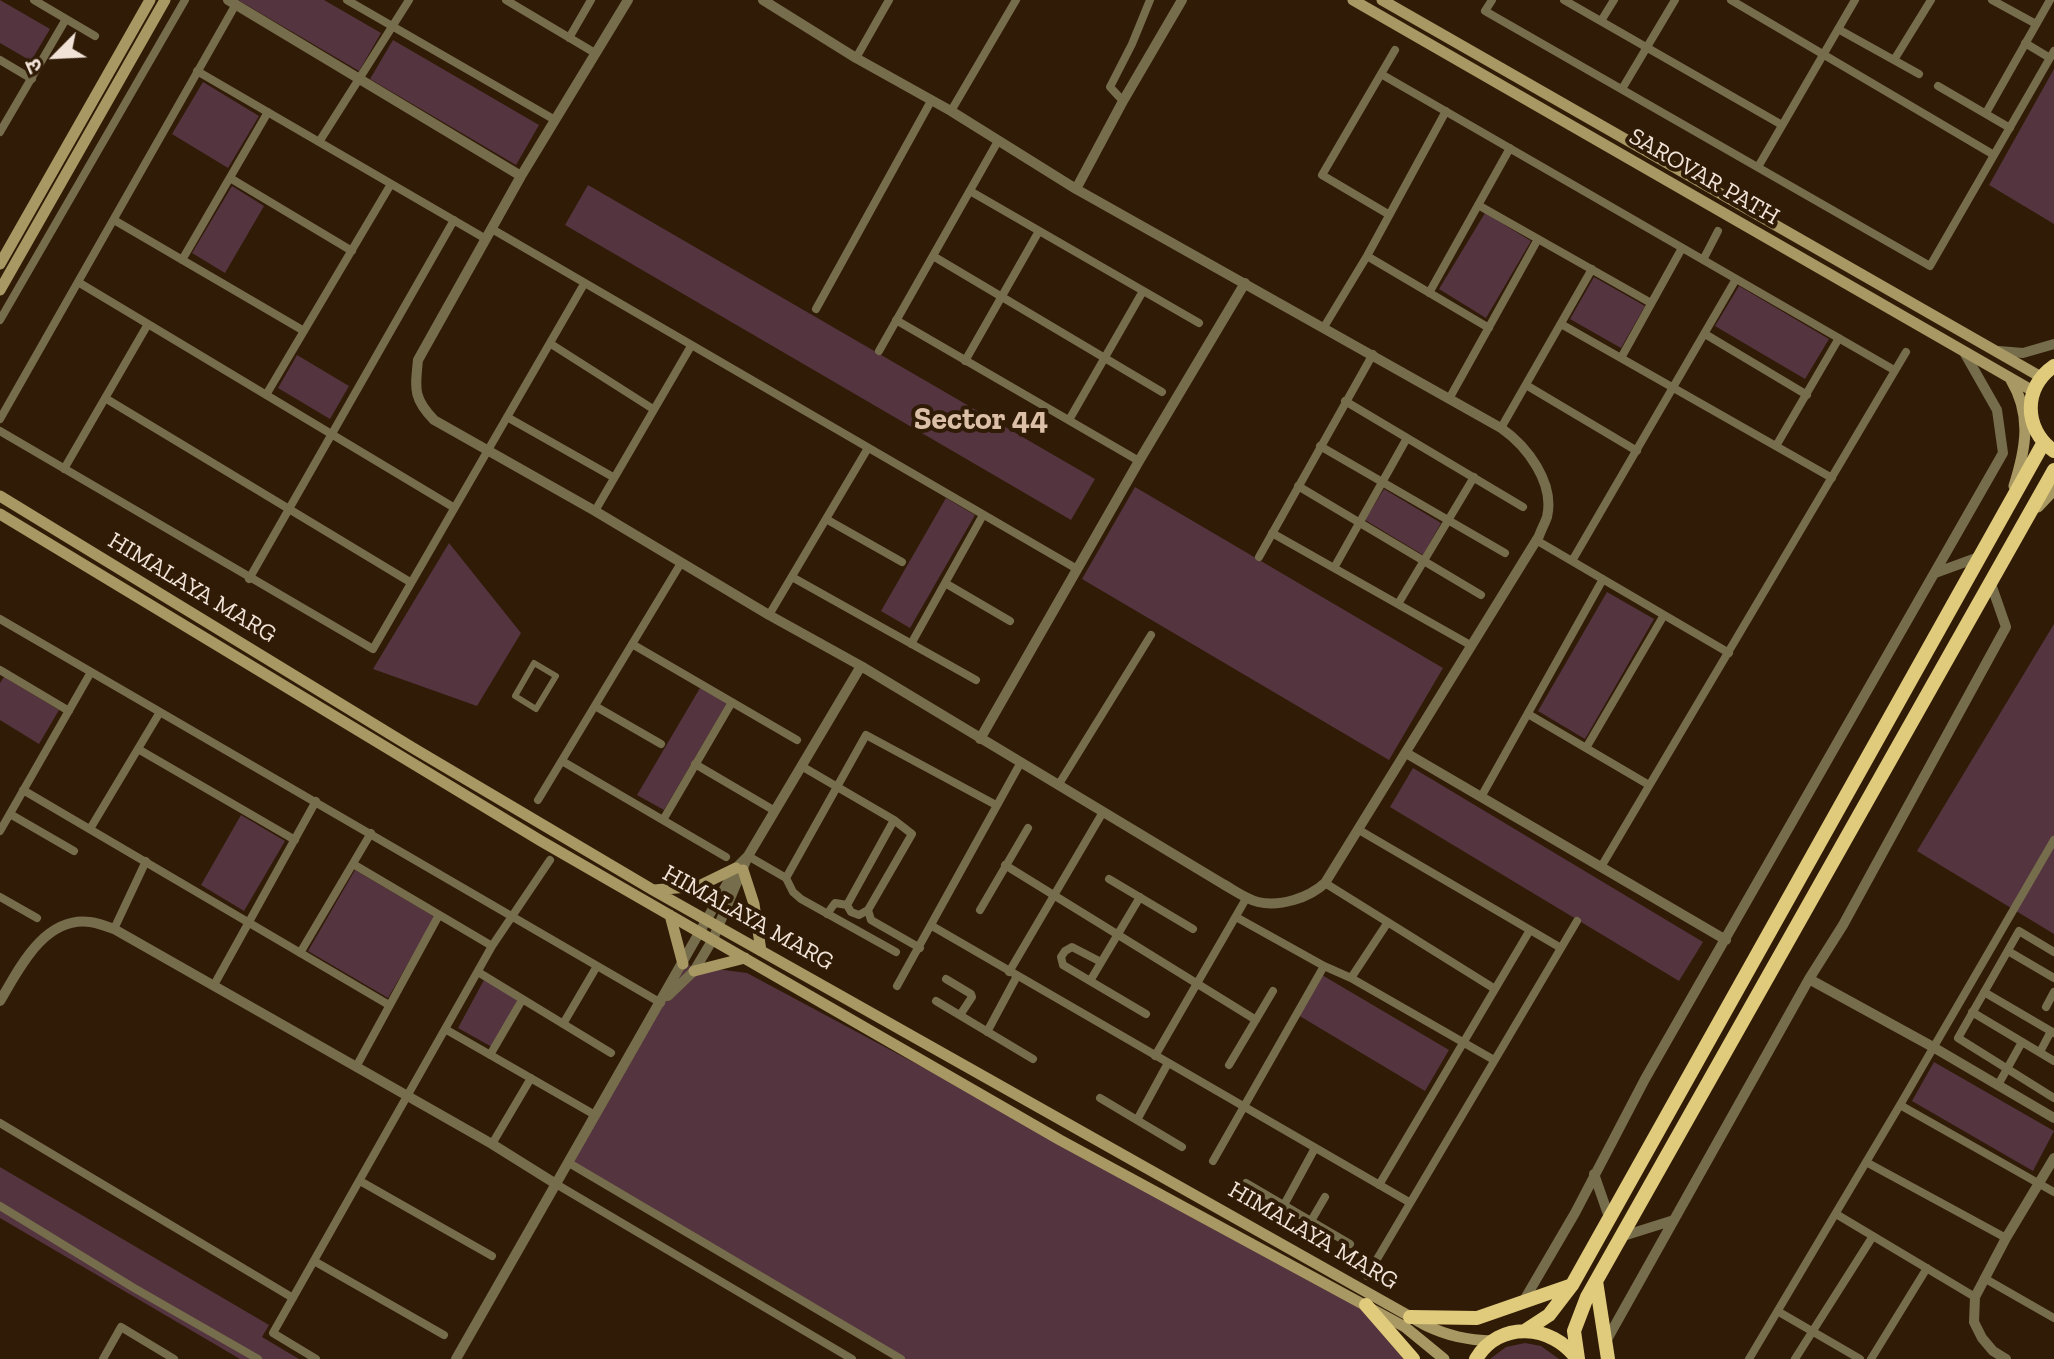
<!DOCTYPE html>
<html>
<head>
<meta charset="utf-8">
<style>
  body { margin:0 }
  #map { position:relative; width:2054px; height:1359px; overflow:hidden; background:#301b07; font-family:"Zilla Slab","Noto Sans Devanagari",serif }
  canvas { display:block }
  .north { position:absolute; left:16px; top:16px; width:80px; height:80px; -webkit-text-stroke:6px #301b07; paint-order:stroke; rotate:246deg; font-size:22px; font-weight:700; line-height:32px; text-align:center; color:#f1e3d7 }
  .north::after { content:''; display:block; margin:auto; width:28px; height:36px; background:#f1e3d7; clip-path:polygon(50% 0,100% 100%,50% 72%,0 100%) }
</style>
</head>
<body>
<div id="map">
<canvas width="2054" height="1359"></canvas>
<div class="north">उ</div>
</div>
<script>
const g = document.querySelector('canvas').getContext('2d');
g.lineJoin = 'round';
function paint(path, color) {
  g.fillStyle = color;
  g.fill(path, 'evenodd');
}
function trace(path, color, width, dash) {
  g.strokeStyle = color;
  g.lineWidth = width;
  g.lineCap = dash ? 'butt' : 'round';
  g.setLineDash(dash || []);
  g.stroke(path);
}
function drawText(font, color, halo, rows, align = 'center') {
  g.font = font + ' "Zilla Slab",serif';
  g.lineWidth = 8;
  g.setLineDash([]);
  g.textBaseline = 'middle';
  g.strokeStyle = halo;
  g.fillStyle = color;
  for (const [text, x, y, turn = 0] of rows) {
    g.save();
    g.translate(x, y);
    g.rotate((+turn || 0) * Math.PI / 180);
    g.textAlign = isNaN(turn) ? turn : align;
    if (halo) g.strokeText(text, 0, 0);
    g.fillText(text, 0, 0);
    g.restore();
  }
}
const green = new Path2D(`
  M0,0L50,29L31,61L0,43Z
  M238,0H324L381,33L359,71Z
  M393,40L539,125L516,165L370,79Z
  M2054,69V224L1989,185Z
  M203,82L259,116L228,168L172,134Z
  M588,185L1095,479L1071,520L565,225Z
  M232,186L264,206L225,273L192,253Z
  M1485,213L1531,241L1486,318L1439,289Z
  M1594,277L1645,306L1621,348L1570,319Z
  M1739,286L1829,339L1805,379L1715,326Z
  M297,355L349,386L330,419L278,388Z
  M1135,487L1443,668L1389,760L1082,579Z
  M1384,489L1441,523L1423,555L1365,520Z
  M946,498L975,515L910,628L881,611Z
  M449,543L521,633L477,706L373,669Z
  M1607,592L1654,619L1585,739L1538,711Z
  M2054,624V934L1917,851Z
  M4,677L59,710L39,744L0,720V683Z
  M700,688L727,703L664,810L637,795Z
  M1413,768L1703,942L1679,981L1390,807Z
  M241,815L285,841L244,911L201,885Z
  M355,870L435,917L388,998L308,951Z
  M686,965L747,973L1366,1305L1413,1359H901L569,1163Z
  M1322,975L1449,1050L1425,1091L1298,1015Z
  M484,980L518,999L492,1047L458,1028Z
  M1934,1062L2054,1131L2033,1171L1912,1101Z
  M0,1167L269,1325L262,1337L299,1359H240L0,1218Z
  M1525,1343L1541,1346L1559,1359H1490L1506,1347Z`);
const pedestrian = new Path2D(`
  M534,663L556,676L536,709L515,696Z`);
const minor = new Path2D(`
  M34,0L95,36
  M347,0L555,120
  M506,0L595,53
  M1492,0L1485,11L1930,266L2054,51
  M1564,0L1782,125
  M1731,0L1994,155
  M1992,0L2036,24
  M1601,21L1614,0
  M1838,29L1919,74
  M569,38L591,0
  M2025,43L2050,58
  M856,58L889,0
  M0,60L32,79
  M1894,60L1931,0
  M197,71L486,239
  M1381,74L1894,370
  M1938,86L2010,128
  M1622,89L1675,0
  M1123,101L1110,87L1132,44L1150,0
  M951,111L1016,0
  M1986,113L2050,0
  M0,132L66,19
  M319,142L409,0
  M1758,167L1855,0
  M230,178L352,251
  M970,191L1199,323
  M1478,205L1651,303
  M1388,214L1322,175L1395,50
  M114,220L304,331
  M492,229L1077,569
  M933,256L1162,392
  M1367,256L1489,328
  M182,260L268,112
  M1703,260L1718,231
  M78,282L453,507
  M1429,293L1510,148
  M816,309L931,101
  M0,320L185,0
  M896,320L1139,461
  M1561,324L1832,478
  M1324,327L1367,256L1446,111
  M1705,334L1807,395
  M551,344L653,409
  M879,351L998,141
  M1621,358L1682,248
  M965,361L1039,231
  M1526,385L1637,451
  M266,395L391,184
  M105,398L410,582
  M1449,399L1538,239
  M1345,401L1523,507
  M507,417L613,477
  M0,419L236,4
  M1069,420L1143,291
  M1501,428L1592,269
  M0,431L373,649L584,284
  M1320,446L1505,553
  M1776,446L1839,338
  M64,469L148,324
  M1298,486L1481,595
  M595,511L691,346
  M826,519L902,562
  M1272,533L1472,646
  M1536,540L1729,653
  M1259,557L1373,354
  M1572,561L1736,279
  M1334,568L1407,438
  M792,577L976,680
  M249,579L454,220
  M945,583L1010,621
  M1398,604L1474,477
  M769,615L868,448
  M0,619L661,1003
  M632,644L797,740
  M911,644L983,515
  M0,670L69,711
  M595,706L661,744
  M1528,714L1649,785
  M1586,748L1664,615
  M138,749L295,840
  M562,761L726,857
  M695,764L775,811
  M803,767L894,820
  M1059,784L1151,635
  M23,790L389,1005
  M1481,797L1603,579
  M538,800L681,563
  M10,814L74,851
  M663,820L732,702
  M90,829L160,712
  M1359,830L1561,948
  M0,831L91,672
  M2054,840L1900,1105L2054,1192
  M748,856L786,878L866,735L996,805
  M353,864L492,946
  M1005,865L1256,1020
  M1601,867L1906,352
  M786,878L793,892L801,899L896,952
  M1109,879L1193,929
  M1325,883L1495,989
  M0,897L37,918
  M868,910L912,834L894,820L847,905L851,912L859,915L868,910L871,920L920,948
  M980,910L1028,828
  M827,914L835,903L847,905
  M932,926L1409,1202
  M114,929L146,861
  M2008,951L2054,978
  M2054,952L2019,931L1958,1038L2054,1098
  M300,953L371,833
  M1101,962L1072,947L1065,951L1061,957L1063,965L1146,1014
  M1324,966L1351,978L1494,1060
  M478,972L611,1053
  M1009,972L1103,812
  M1351,978L1388,922
  M946,979L971,994L972,997L960,1015
  M1090,981L1140,897
  M214,985L316,801
  M897,986L1021,762
  M1984,992L2054,1033
  M936,1001L1033,1059
  M2046,1007L2054,992
  M1972,1012L2054,1061
  M563,1024L597,966
  M445,1029L595,1115
  M987,1032L1017,976
  M2040,1052L2051,1031
  M490,1055L522,1000
  M1155,1056L1247,897
  M1229,1065L1273,991
  M356,1067L439,915
  M1998,1085L2022,1042
  M1100,1098L1182,1147
  M1137,1120L1168,1063
  M0,1123L293,1298
  M492,1144L531,1078
  M1213,1161L1324,966L1236,917
  M1866,1162L2006,1238
  M569,1163L901,1359
  M360,1181L492,1256
  M1246,1183L1350,1244
  M556,1184L852,1359
  M1379,1185L1530,930
  M1284,1205L1315,1148
  M0,1206L134,1288L258,1359
  M1836,1214L1975,1297
  M1311,1221L1325,1197
  M314,1261L444,1335
  M1367,1276L1577,921
  M1984,1278L2054,1318
  M1779,1312L1860,1359
  M103,1359L121,1327L174,1359
  M316,1359L273,1333L492,946L550,860
  M1749,1359L1900,1105
  M1795,1359L1873,1236
  M1871,1359L1927,1268`);
const tertiary = new Path2D(`
  M228,0L521,176
  M628,0L521,176L418,360C415,389 413,398 434,420L595,511L769,615L861,666L1223,884C1234,890 1246,899 1258,902C1280,907 1309,898 1325,883L1539,536C1541,530 1545,523 1547,517C1555,483 1527,446 1501,428L1076,189L951,111L856,58L763,0
  M1076,189L1123,101L1182,0
  M1999,351L2023,353L2054,344
  M1935,573L1979,557
  M980,739L1139,461L1245,283
  M1406,753L1726,940
  M1809,979L1933,1047L2054,1118
  M668,996L694,971L713,939L748,856L861,666
  M0,1001C19,969 44,916 90,922C98,923 106,926 114,929L492,1144L556,1184
  M1594,1174L1609,1217
  M1620,1237L1674,1220
  M1523,1302L1575,1213L1645,1079L2003,453L1997,410L1964,352
  M1605,1343L1809,979L1843,925L2006,627L1991,584
  M456,1359L707,919L736,868L748,856
  M2006,1359L1993,1351L1982,1338L1974,1322L1975,1297L2006,1238L2054,1158`);
const secondary = new Path2D(`
  M1353,0L2033,391
  M1382,0L2041,377
  M0,264L150,0
  M0,290L165,0
  M2011,380C2032,415 2026,448 2014,486
  M0,496L413,748L653,890L1425,1325C1448,1336 1467,1340 1493,1341
  M2038,507L2054,490
  M0,514L541,841L1060,1140L1405,1327L1444,1359
  M743,870L754,904L761,951
  M654,890L699,886L736,868
  M670,915L683,964
  M694,971L745,958`);
const trunk = new Path2D(`
  M2054,366C2023,387 2023,429 2054,451
  M1596,1281L1608,1359
  M1366,1305L1413,1359
  M1410,1317L1477,1318L1572,1285
  M1526,1330L1549,1315L1572,1285L2044,442
  M1476,1359C1499,1320 1552,1324 1577,1359
  M1578,1359L1574,1331L1587,1297L2054,470`);
const streetNames = [
  ["SAROVAR PATH",1704,177,30],
  ["HIMALAYA MARG",192,588,31],
  ["HIMALAYA MARG",748,918,29],
  ["HIMALAYA MARG",1313,1236,30]
];
const districtNames = [
  ["Sector 44",981,420]
];
paint(green, '#54343e');
trace(pedestrian, '#766d4c', 6);
trace(minor, '#766d4c', 8);
trace(tertiary, '#766d4c', 10);
trace(secondary, '#a89863', 11);
trace(trunk, '#e0ca7c', 14);
drawText('24px', '#f1e3d7', '#301b07', streetNames);
drawText('bold 32px', '#dbbfa7', '#301b07', districtNames);
</script>
</body>
</html>
